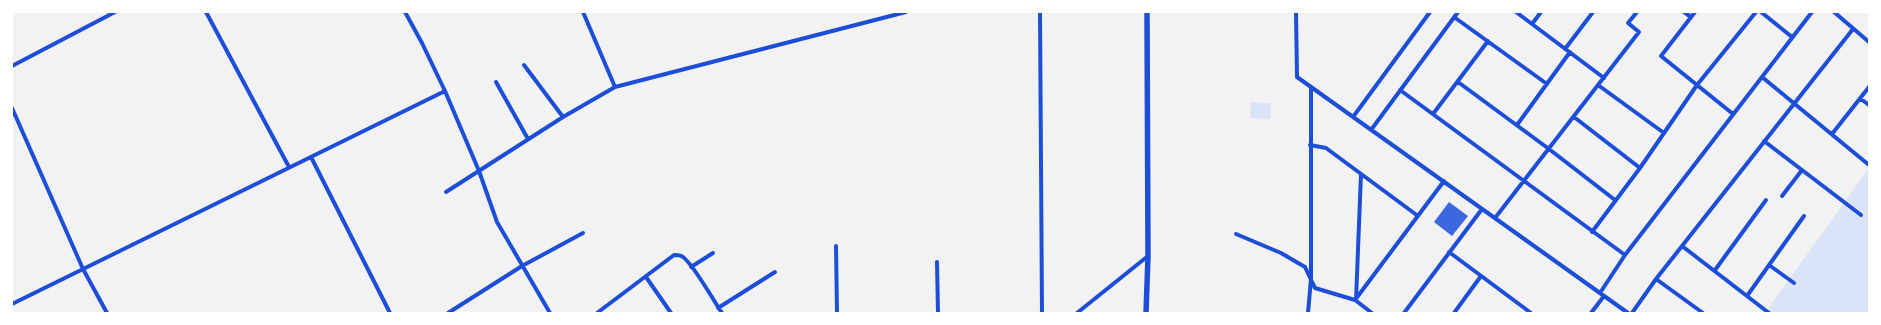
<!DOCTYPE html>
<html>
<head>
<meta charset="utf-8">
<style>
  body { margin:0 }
  #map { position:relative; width:1881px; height:325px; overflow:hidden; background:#f2f2f2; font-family:"Work Sans",sans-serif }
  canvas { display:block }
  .frame { position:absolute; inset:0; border:13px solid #fff; pointer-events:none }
</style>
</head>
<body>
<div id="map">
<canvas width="1881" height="325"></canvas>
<div class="frame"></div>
</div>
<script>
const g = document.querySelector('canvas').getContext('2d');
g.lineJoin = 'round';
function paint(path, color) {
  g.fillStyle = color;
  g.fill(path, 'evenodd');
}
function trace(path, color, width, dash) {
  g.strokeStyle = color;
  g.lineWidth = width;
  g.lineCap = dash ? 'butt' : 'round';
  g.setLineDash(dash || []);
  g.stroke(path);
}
const green = new Path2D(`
  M1251,102L1271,103L1270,119L1250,118Z
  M1869,168V313H1765Z`);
const building = new Path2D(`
  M1449,202L1468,216L1452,236L1434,222Z`);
const minor = new Path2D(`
  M206,12L289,167
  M405,12L422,43L445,91L479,171L497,222L550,313
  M583,12L615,87
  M1040,12L1042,313
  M1296,12L1297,77L1628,313
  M1516,12L1604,78
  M1684,12L1691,17
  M1695,12L1661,56L1733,114
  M1761,12L1792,37
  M1834,12L1869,42
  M1454,17L1547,84
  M1532,24L1541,12
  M1565,49L1593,12
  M524,65L563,117
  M12,66L115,12
  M1762,77L1869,165
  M496,82L528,139
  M1458,82L1549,149L1615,200
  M1598,85L1664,133
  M1400,90L1625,255
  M1861,99L1869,105
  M12,108L83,269L107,313
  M1433,114L1488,41
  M1353,117L1430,12
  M1574,117L1640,168
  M1517,125L1570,52
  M1371,130L1458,12
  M1832,134L1869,87
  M1764,141L1861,215
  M1310,145L1326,148L1418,216
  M311,157L390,313
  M446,192L563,117L615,87L906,12
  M1782,196L1802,170
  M1495,218L1639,32L1628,23L1637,12
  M1592,232L1640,168L1697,85L1756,12
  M1236,234L1281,253L1305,267L1315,288L1355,300L1372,313
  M836,246L837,313
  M1682,246L1769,313
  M1449,252L1531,313
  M937,262L938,313
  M1769,265L1794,283
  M691,267L713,253
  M1715,270L1766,200
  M646,277L671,313
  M1656,279L1703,313
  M1600,293L1625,255L1812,12
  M1747,296L1804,216
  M1355,300L1444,181
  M1356,300L1361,174
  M12,304L445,91
  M718,308L775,272
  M448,313L522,266L583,233
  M597,313L674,255C677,255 681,255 683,257C694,265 713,300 722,313
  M1077,313L1148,256
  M1308,313L1311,279V87
  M1404,313L1482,209
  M1454,313L1481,276
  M1591,313L1604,296
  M1632,313L1656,279L1853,29`);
const tertiary = new Path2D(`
  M1146,313L1148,256L1147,12`);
paint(green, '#dbe4f7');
paint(building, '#3d67dc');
trace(minor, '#1d4ed8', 4);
trace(tertiary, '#1d4ed8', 5.5);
</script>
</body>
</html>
